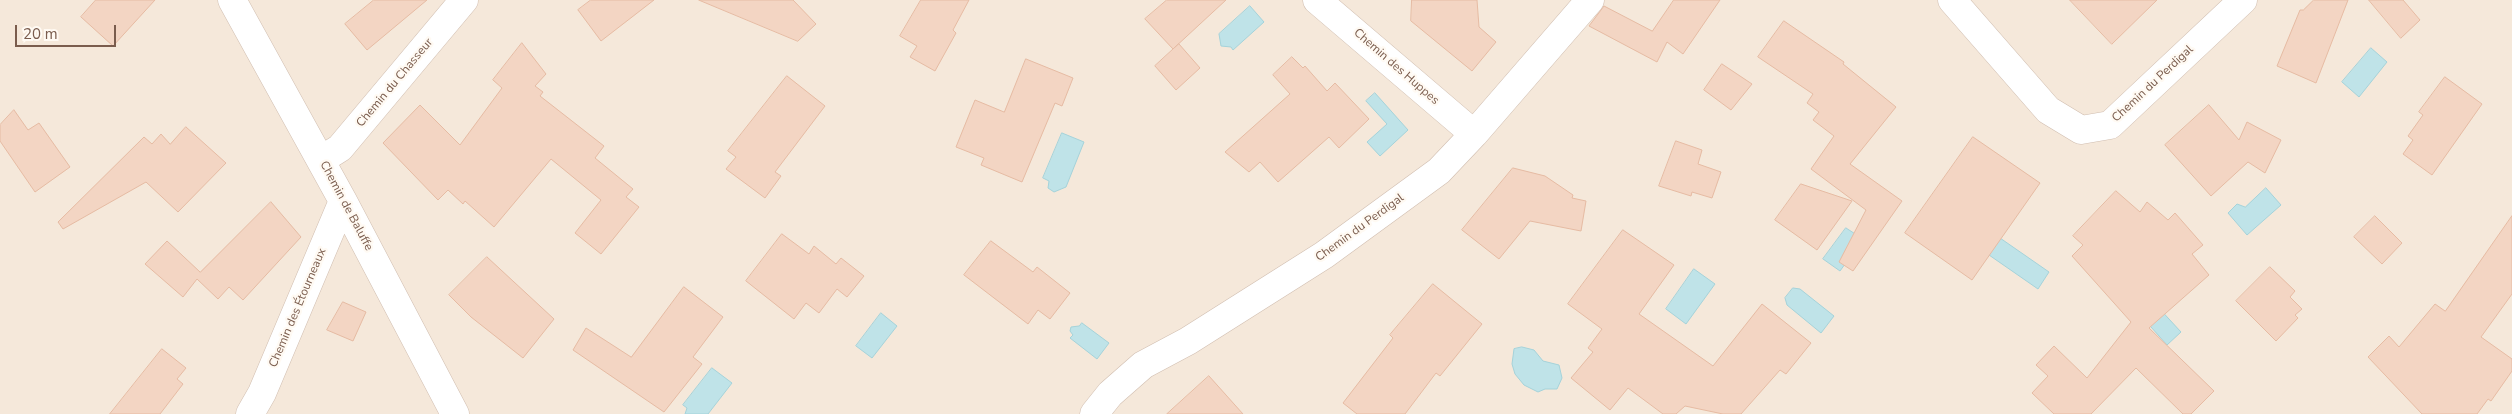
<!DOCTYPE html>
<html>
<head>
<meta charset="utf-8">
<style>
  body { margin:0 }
  #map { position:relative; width:2512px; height:414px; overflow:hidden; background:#fdf6ec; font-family:"Nunito Sans",sans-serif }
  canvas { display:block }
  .scale { position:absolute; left:15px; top:25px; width:101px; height:22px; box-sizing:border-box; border:2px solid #7a5c4d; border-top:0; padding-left:6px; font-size:15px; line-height:18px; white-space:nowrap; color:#7a5c4d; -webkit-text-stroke:4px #fffaf3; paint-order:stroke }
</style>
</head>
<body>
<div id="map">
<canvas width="2512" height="414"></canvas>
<div class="scale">20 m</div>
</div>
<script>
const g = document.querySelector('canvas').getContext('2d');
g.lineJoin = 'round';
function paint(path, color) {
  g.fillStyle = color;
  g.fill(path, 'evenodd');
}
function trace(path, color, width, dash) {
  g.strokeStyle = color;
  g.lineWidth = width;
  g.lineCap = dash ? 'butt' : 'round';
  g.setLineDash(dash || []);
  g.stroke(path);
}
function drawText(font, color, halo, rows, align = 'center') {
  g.font = font + ' "Nunito Sans",sans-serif';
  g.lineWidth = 4.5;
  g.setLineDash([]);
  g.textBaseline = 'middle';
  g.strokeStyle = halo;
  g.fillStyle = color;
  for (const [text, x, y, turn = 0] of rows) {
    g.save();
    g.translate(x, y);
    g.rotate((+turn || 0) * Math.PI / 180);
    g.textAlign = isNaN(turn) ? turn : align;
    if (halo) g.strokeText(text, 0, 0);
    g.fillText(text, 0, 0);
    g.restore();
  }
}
const residential = new Path2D(`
  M0,0H2512V414H0Z`);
const water = new Path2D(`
  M1250,6L1264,22L1233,50L1231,47L1221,46L1219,34Z
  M2371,48L2387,62L2359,97L2342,82Z
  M1375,93L1408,130L1380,156L1367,142L1387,124L1366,101Z
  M1062,133L1084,142L1066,187L1054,192L1048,188L1049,181L1043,178Z
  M2266,188L2281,205L2247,235L2228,213L2237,204L2245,207Z
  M1846,228L1863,239L1840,271L1823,259Z
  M2000,238L2049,272L2038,289L1989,255Z
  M1694,269L1715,284L1686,324L1666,309Z
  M1793,288L1800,289L1834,316L1821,333L1787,305L1785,298Z
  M2157,306L2181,332L2167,345L2143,318Z
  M881,313L897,326L872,358L856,346Z
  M1082,323L1109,343L1097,359L1070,338L1073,335L1070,331L1071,327L1079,326Z
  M1522,347L1534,350L1543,361L1559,365L1562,378L1557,389H1545L1538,392L1524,385L1515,374L1512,364L1514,349Z
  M712,368L732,383L708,414H685L687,408L683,405Z`);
const building = new Path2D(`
  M96,0H155L113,46L81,17Z
  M374,0H427L367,50L345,24Z
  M591,0H654L601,41L578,10Z
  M699,0H793L816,24L798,41Z
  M921,0H969L953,30L956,33L935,71L910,57L917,46L900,36Z
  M1167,0H1226L1173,49L1145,19Z
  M1412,0H1477L1479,27L1496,42L1472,71L1411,21Z
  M1674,0H1720L1683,54L1667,42L1657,62L1589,26L1604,6L1652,31Z
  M2070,0H2157L2112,44Z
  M2314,0H2348L2316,83L2277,66L2300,10H2303Z
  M2369,0H2403L2420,20L2401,38Z
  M1784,21L1844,62L1843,64L1896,107L1850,164L1902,201L1853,271L1839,262L1866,210L1811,169L1834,136L1813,120L1819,112L1807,103L1813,94L1758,57Z
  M522,43L546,74L535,86L543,92L540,96L604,146L595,158L633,189L626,197L639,207L601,254L575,233L601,200L551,159L494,227L465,201L463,204L448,190L438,200L383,143L420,105L460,145L502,88L493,80Z
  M1179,44L1200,68L1176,90L1155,66Z
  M1292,57L1303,68L1305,66L1327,91L1335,83L1369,119L1339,148L1329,137L1278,182L1260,162L1249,172L1225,152L1290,94L1273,75Z
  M1026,59L1073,78L1062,106L1055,103L1022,182L981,165L984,158L956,147L975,100L1004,112Z
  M1722,64L1752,84L1731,110L1704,90Z
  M787,76L825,106L775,172L781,176L765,198L726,169L736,157L728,151Z
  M2445,77L2482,104L2432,175L2403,154L2413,140L2408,136L2423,115L2419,112Z
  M2209,105L2239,140L2247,122L2281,140L2265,173L2248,162L2211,196L2165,145Z
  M14,110L28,130L39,123L70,167L35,192L0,141V125Z
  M186,127L226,163L178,212L146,182L63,229L58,222L144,137L152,144L161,134L170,144Z
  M1973,137L2040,183L1972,280L1905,233Z
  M1676,141L1702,150L1698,164L1721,172L1712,198L1692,192L1691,196L1659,186Z
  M1513,168L1545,176L1573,195L1572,198L1586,201L1581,231L1530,221L1499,259L1462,230Z
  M1801,184L1852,201L1817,250L1775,220Z
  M2116,191L2140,212L2147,202L2168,220L2175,213L2203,245L2192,254L2209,275L2149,328L2214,391L2191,414H2183L2136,368L2091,414H2054L2032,393L2048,376L2036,365L2054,346L2087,378L2131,322L2072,256L2083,245L2073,236Z
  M271,202L301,237L243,300L229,287L218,299L197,279L183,297L145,264L167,241L200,272Z
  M2375,216L2402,243L2382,264L2354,237Z
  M2512,216V294L2481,337L2512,359V371L2491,401L2488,399L2477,414H2422L2368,357L2389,336L2399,347L2435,304L2445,311Z
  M1623,230L1674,265L1639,314L1713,366L1762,304L1811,343L1786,374L1780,370L1741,414H1723L1685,406L1676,414H1663L1628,388L1610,410L1571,378L1593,352L1588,348L1602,329L1568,304Z
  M782,234L809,254L814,246L836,264L841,258L864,276L847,297L837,289L819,313L806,303L794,319L746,281Z
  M991,241L1033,272L1037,267L1070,293L1050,319L1038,310L1028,324L964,275Z
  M487,257L554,319L523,358L471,317L449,295Z
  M2270,267L2295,291L2290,297L2302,309L2295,315L2298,318L2276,341L2236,301Z
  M1433,284L1482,324L1440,376L1436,373L1405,414H1357L1343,403L1393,338L1390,335Z
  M684,287L723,317L693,357L702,364L664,412L573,350L586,328L631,357Z
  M343,302L366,312L353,341L327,330Z
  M162,349L186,368L177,379L183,384L160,414H110Z
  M1209,376L1243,414H1167Z`);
const street = new Path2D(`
  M232,0L343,201L455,414
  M1317,0L1474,134
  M1952,0L2048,110L2081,130L2110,125L2243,0
  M321,160L340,148L464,0
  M250,414L262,393L343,201
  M1094,414L1110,394L1143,365L1188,341L1324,255L1439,171L1474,134L1590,0`);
const streetNames = [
  ["Chemin des Huppes",1396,67,41],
  ["Chemin du Chasseur",395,83,-50],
  ["Chemin du Perdigal",2153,84,-43],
  ["Chemin de Baluffe",346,206,62],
  ["Chemin du Perdigal",1360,228,-36],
  ["Chemin des Étourneaux",298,308,-67]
];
paint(residential, '#f5e8da');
paint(water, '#bfe3e8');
trace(water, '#a5d3da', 1);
paint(building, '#f3d5c3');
trace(building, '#e6bba3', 1);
trace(street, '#d1beb0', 29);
trace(street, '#fff', 28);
drawText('12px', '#7a5c4d', '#fffaf3', streetNames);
</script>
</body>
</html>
